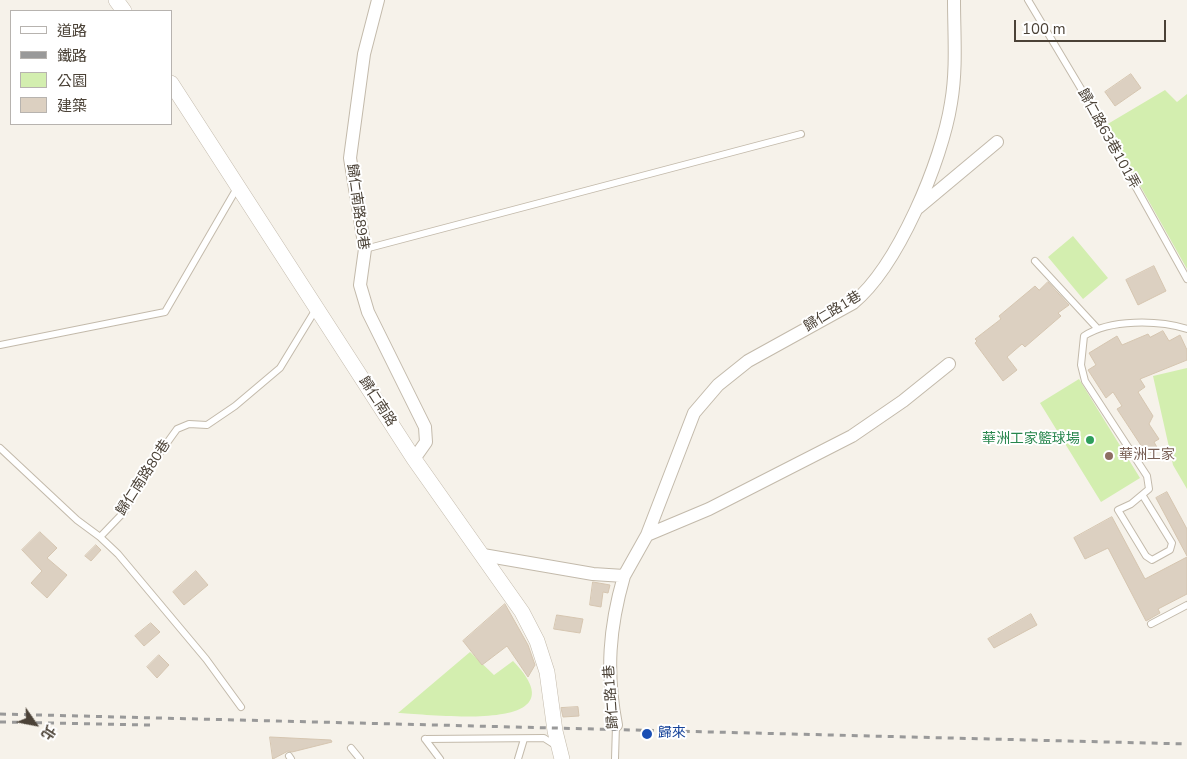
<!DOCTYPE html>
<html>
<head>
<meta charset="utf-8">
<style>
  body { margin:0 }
  #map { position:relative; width:1187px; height:759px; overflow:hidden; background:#f6f2ea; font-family:"Nunito Sans","Noto Sans TC",sans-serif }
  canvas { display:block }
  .legend { position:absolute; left:10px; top:10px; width:162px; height:115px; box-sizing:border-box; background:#fff; border:1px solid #b7b3af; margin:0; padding:6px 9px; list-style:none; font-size:15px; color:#4b4237 }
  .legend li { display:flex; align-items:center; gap:10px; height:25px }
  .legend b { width:25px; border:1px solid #b7b3af }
  .north { position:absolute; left:10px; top:699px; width:50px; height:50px; -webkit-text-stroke:4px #fff; paint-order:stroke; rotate:123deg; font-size:14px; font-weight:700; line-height:20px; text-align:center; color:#4b4237 }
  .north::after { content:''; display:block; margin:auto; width:18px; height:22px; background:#4b4237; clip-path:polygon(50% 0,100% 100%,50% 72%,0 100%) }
  .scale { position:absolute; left:1014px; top:20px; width:152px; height:22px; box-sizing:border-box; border:2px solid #4b4237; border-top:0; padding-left:6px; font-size:15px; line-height:18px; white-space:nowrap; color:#4b4237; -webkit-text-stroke:4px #fff; paint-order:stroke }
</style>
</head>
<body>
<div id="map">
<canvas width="1187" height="759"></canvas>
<ul class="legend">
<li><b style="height:6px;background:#fff"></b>道路</li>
<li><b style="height:6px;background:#999"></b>鐵路</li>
<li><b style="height:14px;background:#d3eeaf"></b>公園</li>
<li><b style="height:14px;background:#dcd0c1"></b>建築</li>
</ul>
<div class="north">北</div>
<div class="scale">100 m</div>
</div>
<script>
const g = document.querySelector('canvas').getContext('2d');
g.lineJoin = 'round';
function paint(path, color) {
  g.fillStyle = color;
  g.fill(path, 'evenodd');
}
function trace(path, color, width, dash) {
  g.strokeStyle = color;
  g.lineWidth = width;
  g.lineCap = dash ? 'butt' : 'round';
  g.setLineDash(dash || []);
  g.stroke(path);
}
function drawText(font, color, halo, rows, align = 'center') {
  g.font = font + ' "Nunito Sans","Noto Sans TC",sans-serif';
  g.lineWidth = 4;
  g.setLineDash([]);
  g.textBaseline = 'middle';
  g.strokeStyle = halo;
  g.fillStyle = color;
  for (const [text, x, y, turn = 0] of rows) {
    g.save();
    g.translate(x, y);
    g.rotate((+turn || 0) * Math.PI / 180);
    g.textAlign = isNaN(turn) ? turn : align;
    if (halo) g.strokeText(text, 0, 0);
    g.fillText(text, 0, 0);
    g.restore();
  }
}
const green = new Path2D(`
  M1165,90L1177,102L1187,94V269L1106,125Z
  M1073,236L1108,278L1083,299L1048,257Z
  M1187,368V489L1173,465L1153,376Z
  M1079,379L1140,478L1101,502L1040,403Z
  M470,652L494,675L513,661C585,735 431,714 398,713Z`);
const building = new Path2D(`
  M1131,74L1141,88L1115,106L1105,92Z
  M1154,266L1166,291L1138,305L1126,280Z
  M1048,282L1069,305L1058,313L1061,316L1025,347L1022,344L1007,357L1017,370L1003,381L975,343L977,341L975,339L1001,319L999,316L1035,286L1039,290Z
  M1163,331L1169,341L1180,335L1187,350V360L1140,379L1145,387L1138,392L1153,416L1149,424L1159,439L1154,442L1158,449L1151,453L1148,447L1144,450L1117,409L1122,406L1113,392L1106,398L1088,370L1096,365L1089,353L1117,336L1122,345L1148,334L1150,337Z
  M1167,492L1187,529V556L1156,498Z
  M1112,517L1145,579L1187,557V594L1158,609L1160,613L1146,621L1108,548L1085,559L1074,538Z
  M40,532L57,548L47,558L67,575L47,598L31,583L42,571L22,550Z
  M96,545L101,550L91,561L85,556Z
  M196,571L208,585L184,605L173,592Z
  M593,582L610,585L608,593L603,592L601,607L590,605Z
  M505,604L528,645L535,665L528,677L507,646L482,665L463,641Z
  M1031,614L1037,625L994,648L988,639Z
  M557,615L583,619L580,633L554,629Z
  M151,623L160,632L144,646L135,636Z
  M159,655L169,665L157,678L147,667Z
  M578,707L579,716L563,717L561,708Z
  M270,737L331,740L332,742L292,752L288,751L273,759Z`);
const service = new Path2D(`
  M1028,0L1080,87L1187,279
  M365,249L801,134
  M1035,261L1097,328
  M0,345L165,312L237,188
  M0,448L77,520L100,537L118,554L206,659L241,707
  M1143,496L1172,543L1170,550L1152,560L1146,556L1118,510L1131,504L1149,489L1147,476L1085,381L1081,365L1084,336C1110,319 1158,320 1187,329
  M100,537L124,512L141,479L177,429L189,424L207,425L235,406L280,368L316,309
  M1151,624L1187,605
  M425,739L544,738L558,747
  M425,739L440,759
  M351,748L360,759
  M289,756L291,759
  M518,759L524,739
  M615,759L616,725`);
const minor = new Path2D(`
  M378,0L364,54L350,158L365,249L360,285L368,312L425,427L426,442L414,459
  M918,208L997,142
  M647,535L709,509L852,436L903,401L949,364
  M483,555L593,574L624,576L647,535L694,413L718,385L748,361L853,303C898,266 942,161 951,103C957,69 954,34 954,0
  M616,725C606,672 609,628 624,576`);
const tertiary = new Path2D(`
  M116,0L124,11
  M171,83L414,459L522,612L537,641L547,672L555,731L562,759`);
const rail = new Path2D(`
  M0,714L1187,744
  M0,722L150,725`);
const markers = [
  [1090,440,5,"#2e9e5b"],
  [1109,456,5,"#8d6e63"],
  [647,734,6,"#1a4fb4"]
];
const streetNames = [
  ["歸仁路63巷101弄",1108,139,61],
  ["歸仁南路89巷",357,207,82],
  ["歸仁路1巷",833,312,-31],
  ["歸仁南路",377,402,57],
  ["歸仁南路80巷",144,478,-57],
  ["歸仁路1巷",612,697,-94]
];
const leisureNames = [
  ["華洲工家籃球場",1080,440]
];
const educationNames = [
  ["華洲工家",1119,456]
];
const transitNames = [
  ["歸來",658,734]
];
paint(green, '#d3eeaf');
paint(building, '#dcd0c1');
trace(building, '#d5c5b0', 1);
trace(service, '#c3baab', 8);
trace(minor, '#c3baab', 14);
trace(tertiary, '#c3baab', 16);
trace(service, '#fff', 6);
trace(minor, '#fff', 12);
trace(tertiary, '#fff', 15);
trace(rail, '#999', 3, [6, 6]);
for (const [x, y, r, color] of markers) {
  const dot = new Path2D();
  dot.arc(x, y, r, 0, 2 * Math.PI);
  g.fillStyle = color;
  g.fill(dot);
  trace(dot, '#fff', 2);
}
drawText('14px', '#4b4237', '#fff', streetNames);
drawText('14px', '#27864d', '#fff', leisureNames, 'right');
drawText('14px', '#785e54', '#fff', educationNames, 'left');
drawText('14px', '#164399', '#fff', transitNames, 'left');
</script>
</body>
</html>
